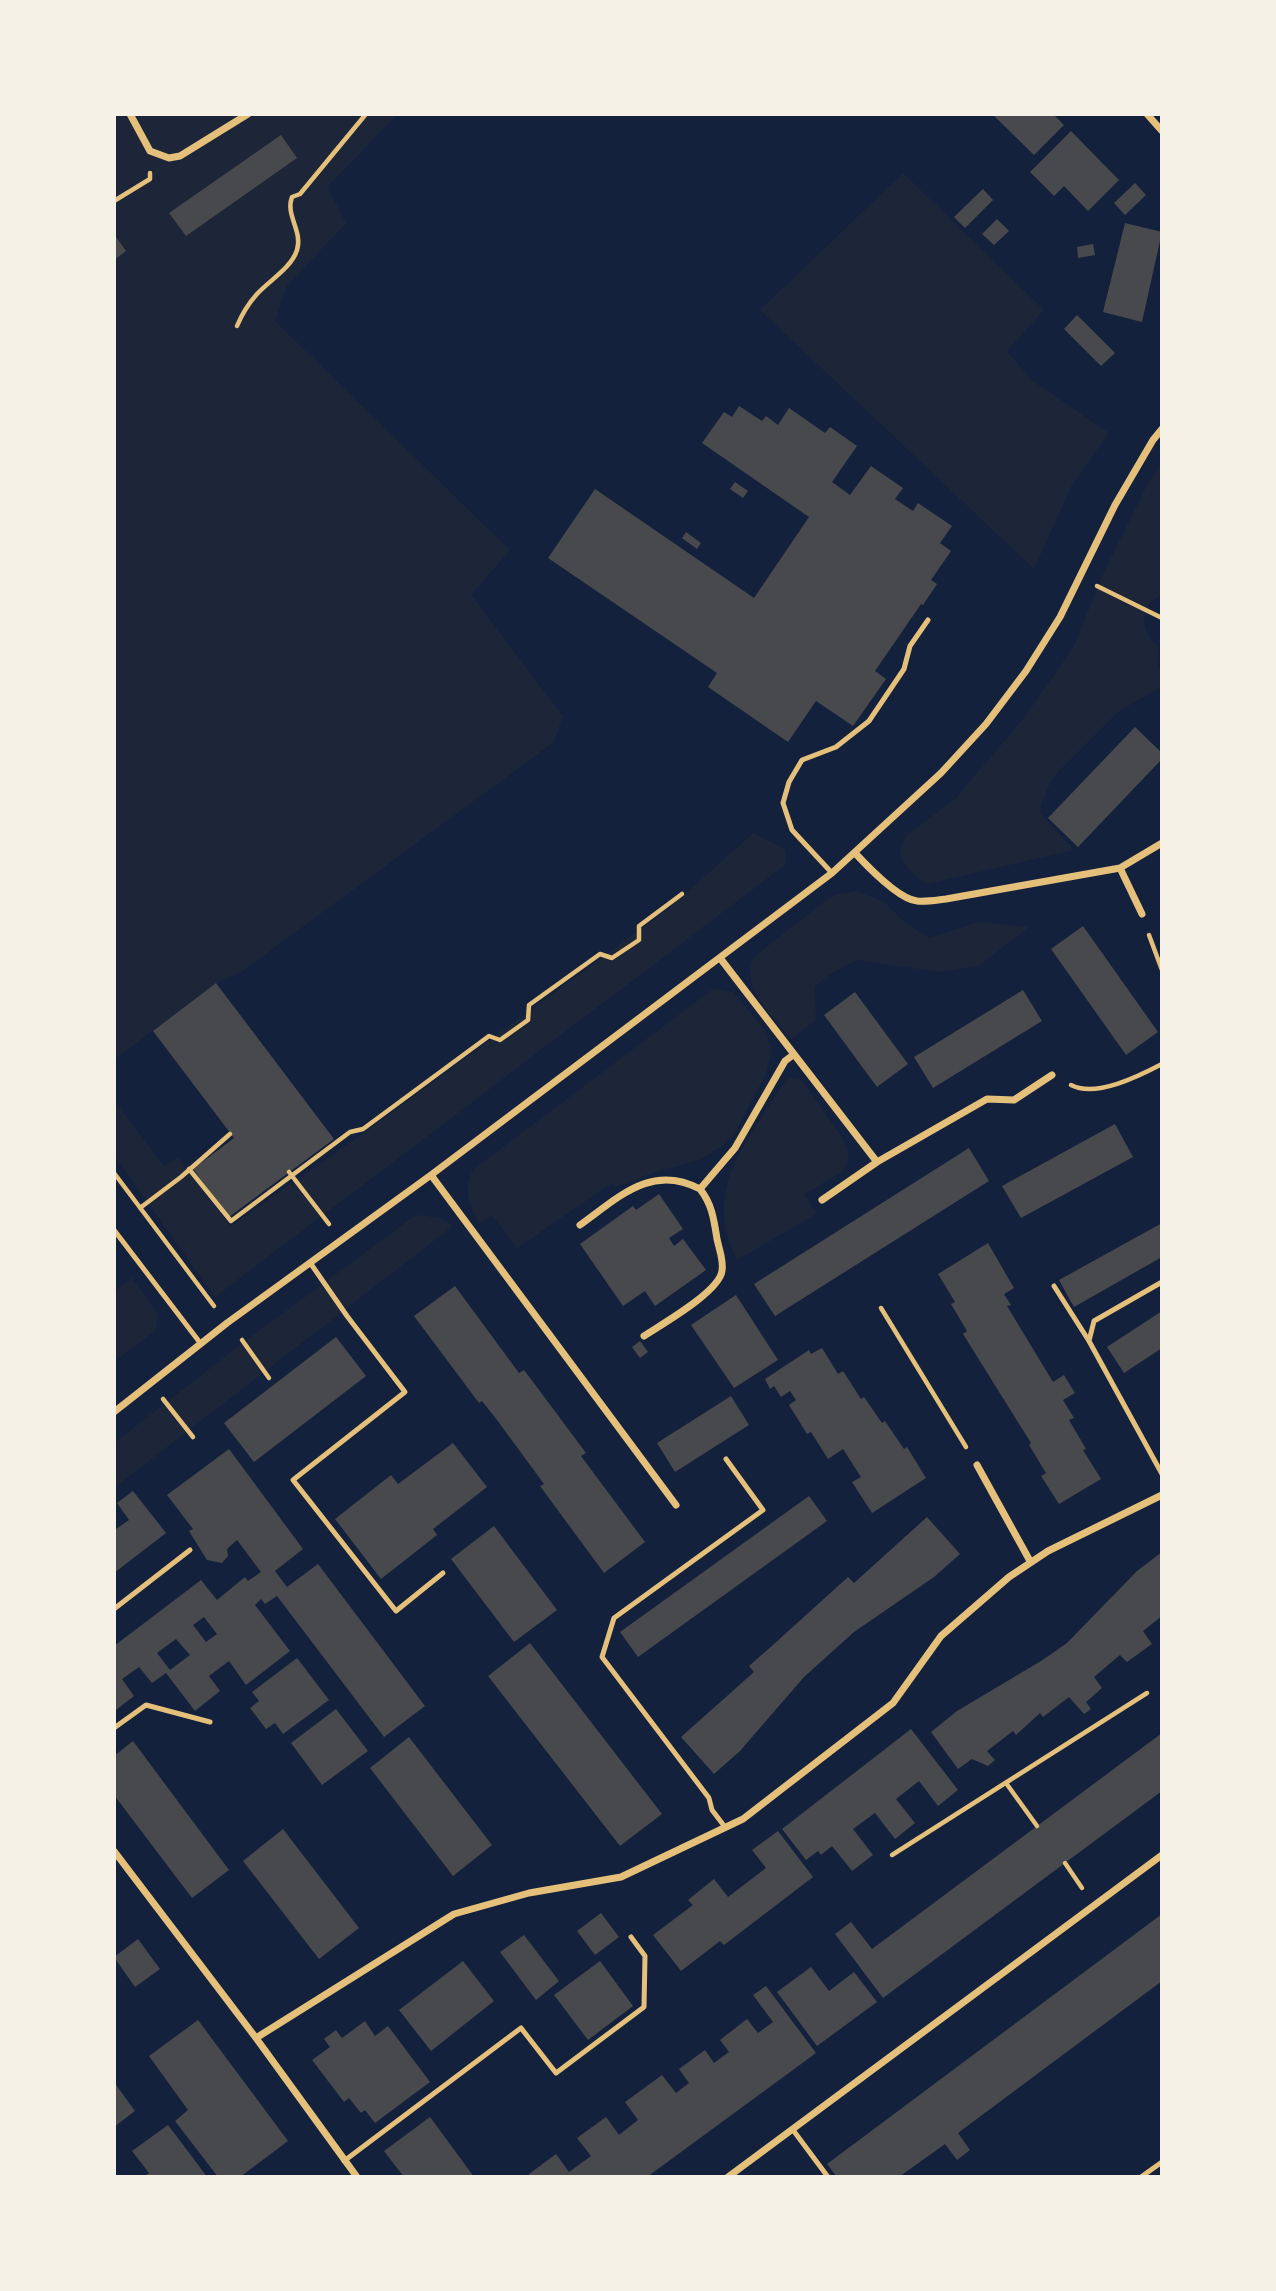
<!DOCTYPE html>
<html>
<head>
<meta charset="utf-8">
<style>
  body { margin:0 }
  #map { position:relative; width:1276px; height:2291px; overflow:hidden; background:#14213d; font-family:Ubuntu,sans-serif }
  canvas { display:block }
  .frame { position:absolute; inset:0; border:116px solid #f6f1e7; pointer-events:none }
</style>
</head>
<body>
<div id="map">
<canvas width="1276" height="2291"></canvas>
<div class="frame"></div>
</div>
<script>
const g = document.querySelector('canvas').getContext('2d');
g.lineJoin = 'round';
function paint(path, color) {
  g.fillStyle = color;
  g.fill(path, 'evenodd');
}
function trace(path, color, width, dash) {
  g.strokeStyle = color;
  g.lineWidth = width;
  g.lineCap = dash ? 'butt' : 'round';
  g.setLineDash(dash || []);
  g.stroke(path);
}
const green = new Path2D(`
  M114,114H398L327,187L346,223L287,286L275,321L510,550L471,595L563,716L554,742L240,973L216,983L114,1060Z
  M903,173L1044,310L1007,351L1033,381L1109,433L1072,485L1034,569L760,310Z
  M1162,463V594C1138,606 1139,632 1159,647L1157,664L1162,673V687L1119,711L1060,770L1050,783L1041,805L1040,813L1074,850L927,884C915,878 907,867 900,856L901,847L906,836L955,799L1024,718L1073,648L1104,572L1146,487Z
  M753,833L786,850L785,865L215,1297L114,1155V1101L164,1166L178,1157L190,1175L231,1226L361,1135L672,906Z
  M856,891L885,902L903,921L929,938L979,922L1029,927L979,966L940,972L857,960L827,976L815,987L816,1020L791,1039C774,1017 737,986 755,956L825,901L835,895Z
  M713,989L733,992L765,1031L772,1049L766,1074L735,1133L723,1145L700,1160L658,1171L616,1187L612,1183L517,1248L492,1215L480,1223C469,1207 461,1185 475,1168Z
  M789,1078H798L802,1081L844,1140L849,1158L843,1171L805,1194L816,1214L737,1260C701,1188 747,1144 783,1084Z
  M421,1215L443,1219L453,1226L114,1488V1443L244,1342L413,1217Z
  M132,1278L158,1314L156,1330L114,1362V1292Z`);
const building = new Path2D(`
  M992,114H1053L1064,125L1034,155Z
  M1071,131L1119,180L1088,211L1064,186L1054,196L1030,172Z
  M281,135L297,158L186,236L169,213Z
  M1135,183L1146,195L1125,215L1114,203Z
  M983,189L993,200L965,228L954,217Z
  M997,219L1009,231L994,245L982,234Z
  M1125,223L1162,232L1142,322L1103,312Z
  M114,234L126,251L114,260Z
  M1093,244L1095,255L1078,258L1077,247Z
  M1077,315L1115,353L1101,366L1064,329Z
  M739,406L762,421L766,416L778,425L789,408L825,433L830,427L857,446L832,482L850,495L871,466L903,488L895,499L913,511L918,503L952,526L940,543L951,551L931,580L937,584L923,605L921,604L875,671L886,679L853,726L816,701L788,742L708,687L717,673L548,558L595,489L754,598L809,517L702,443L724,412L732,417Z
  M735,482L748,491L743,498L730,489Z
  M686,532L701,543L697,549L682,538Z
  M1135,727L1162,753V759L1078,847L1048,818Z
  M1083,926L1158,1032L1126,1055L1051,949Z
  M216,983L334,1139L229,1217L193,1169L234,1138L153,1031Z
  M1023,990L1042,1021L933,1088L914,1057Z
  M855,992L908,1064L877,1087L824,1015Z
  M1115,1124L1133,1157L1021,1218L1002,1186Z
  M969,1148L989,1181L775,1316L754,1284Z
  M659,1194L683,1229L669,1238L674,1246L683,1239L706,1270L655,1306L645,1291L623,1306L580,1244L633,1206L636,1210Z
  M1162,1223V1257L1074,1307L1059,1280Z
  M988,1243L1014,1288L1004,1294L1011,1305L1007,1306L1053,1382L1064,1375L1075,1393L1063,1400L1074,1418L1069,1420L1086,1449L1083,1450L1101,1479L1059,1504L1041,1476L1046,1473L1029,1445L1031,1443L963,1334L967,1331L951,1304L955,1302L938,1274Z
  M455,1286L519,1373L524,1370L554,1410L586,1453L581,1456L645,1542L604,1573L540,1486L544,1484L497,1420L482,1401L479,1403L414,1316Z
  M736,1295L778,1360L734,1388L691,1325Z
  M1162,1311V1348L1124,1373L1107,1347Z
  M336,1337L366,1376L254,1462L224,1423Z
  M640,1341L648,1352L640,1358L632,1347Z
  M822,1348L838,1374L843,1371L861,1399L864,1397L882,1423L885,1421L904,1449L907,1447L926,1478L872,1513L852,1482L861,1477L843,1449L828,1459L811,1432L807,1434L789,1405L796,1400L790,1391L781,1397L774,1386L770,1389L765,1379L809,1350L811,1354Z
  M731,1396L749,1425L675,1472L657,1443Z
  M453,1443L487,1487L433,1529L437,1535L381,1579L335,1519L391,1475L398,1484Z
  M229,1449L303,1549L275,1571L287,1587L318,1564L425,1706L384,1737L277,1596L265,1604L261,1599L255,1605L290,1651L246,1685L229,1661L209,1676L220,1691L195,1711L166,1673L152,1683L139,1667L122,1679L134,1696L116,1710L114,1707V1646L201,1580L217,1600L245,1577L248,1581L261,1572L237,1540L227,1549L228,1556L222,1563L207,1560L189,1531L193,1529L167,1495ZM204,1617L217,1634L206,1642L193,1625ZM176,1639L190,1655L170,1670L157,1653Z
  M133,1491L166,1533L114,1573V1526L116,1529L129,1520L117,1503Z
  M809,1496L827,1521L638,1657L620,1632Z
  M927,1517L960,1554L934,1577L854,1632L804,1677L740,1751L714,1774L681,1737L754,1672L749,1666L774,1644L848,1577L854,1583Z
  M494,1526L557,1610L514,1642L451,1559Z
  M1162,1552V1616L1143,1631L1152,1644L1127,1662L1120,1655L1094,1677L1102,1688L1086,1702L1091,1709L1084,1714L1069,1697L1043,1717L1040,1713L1016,1735L1013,1731L987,1751L995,1760L988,1766L972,1759L958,1769L931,1732L957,1711L1041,1661L1067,1643L1137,1571Z
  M530,1643L662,1814L620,1846L488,1676Z
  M297,1658L329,1700L283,1734L275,1723L266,1729L250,1708L259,1701L252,1692Z
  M336,1709L368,1751L322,1785L291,1743Z
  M911,1729L958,1790L938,1806L919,1781L896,1799L915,1823L895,1839L875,1813L853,1829L873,1855L852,1871L832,1846L821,1855L818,1851L806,1860L782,1829Z
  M1162,1733V1791L883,1998L835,1934L851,1922L872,1949Z
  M409,1737L492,1845L453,1876L370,1768Z
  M133,1741L229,1870L192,1898L114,1795V1756Z
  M283,1829L359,1928L319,1959L243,1861Z
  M778,1831L813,1877L724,1945L720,1941L681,1971L653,1935L693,1905L688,1900L714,1879L728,1897L766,1868L752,1850Z
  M601,1913L619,1937L595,1955L577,1931Z
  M1162,1914V1981L958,2133L970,2150L957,2160L945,2144L899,2177H837L827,2164Z
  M524,1935L559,1981L536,2000L500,1952Z
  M138,1939L160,1969L135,1987L114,1957Z
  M463,1961L494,2001L431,2051L399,2010Z
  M600,1961L633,2006L588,2040L554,1995Z
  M811,1967L829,1991L854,1972L877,2002L817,2046L777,1992Z
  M766,1986L816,2053L647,2177H531L529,2174L556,2154L569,2172L591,2156L577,2138L606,2117L619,2135L638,2120L625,2102L662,2075L676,2093L689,2083L679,2069L705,2050L714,2063L729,2052L720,2040L747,2019L758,2033L773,2022L753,1995Z
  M198,2020L288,2141L240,2177H218L175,2121L188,2110L149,2056Z
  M365,2021L375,2036L388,2026L430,2082L375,2123L365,2110L361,2113L349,2098L344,2102L312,2060L330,2047L324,2039L336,2030L342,2038Z
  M114,2082L135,2111L114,2127Z
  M430,2117L458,2155L474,2177H404L384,2151Z
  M168,2125L193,2158L207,2177H143L149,2173L132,2151Z`);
const path = new Path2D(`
  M114,201L150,179V173
  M237,326C242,314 248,304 257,294C269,281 292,267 297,250C303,231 285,215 292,197L300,194L366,114
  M1097,586L1162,618
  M1149,935L1162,970
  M1071,1085C1096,1098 1139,1076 1162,1064
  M189,1169L231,1221L350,1132L363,1129L489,1036L500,1040L528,1020L529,1005L600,954L612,958L639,940V926L682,894
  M289,1172L329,1224
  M114,1173L214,1306
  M140,1208L181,1177L230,1134
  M881,1308L966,1447
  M242,1340L269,1378
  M163,1399L193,1437
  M1006,1783L1037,1826
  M892,1855L1147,1693
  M1065,1863L1082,1888`);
const service = new Path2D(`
  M832,873L792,830L783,803L789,782L802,760L836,747L869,721L904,669L910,646L928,620
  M114,1230L201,1344
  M311,1264L347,1316L405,1392L293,1480L396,1611L443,1573
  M1162,1282L1094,1321L1089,1341L1162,1474
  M1054,1286L1089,1341
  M114,1609L190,1550
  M114,1728L146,1705L210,1722
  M725,1827L712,1810L709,1798L602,1657L614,1618L763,1510L726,1459
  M793,2130L828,2177
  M344,2161L521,2028L556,2073L644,2007L645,1956L631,1937
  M1141,2177L1162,2162`);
const minor = new Path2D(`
  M130,114L150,151L169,158L180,156L248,114
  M1147,114L1162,131
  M855,853C868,867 898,899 917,901C926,902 937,900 946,899L1120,868L1162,843
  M1120,868L1142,914
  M720,958L877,1162L987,1099L1014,1100L1052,1075
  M431,1175L676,1505
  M822,1200L877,1162
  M580,1225C618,1198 651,1163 700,1189
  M644,1336C662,1324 719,1292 722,1271C724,1261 719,1249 717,1239C714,1220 712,1204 700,1189L735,1148L785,1061L793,1055
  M114,1412L227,1323L431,1175L832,873L941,773L986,724L1026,671L1060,617L1115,505L1153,440L1162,429
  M977,1465L1030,1561
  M114,1851L256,2038L357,2177
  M256,2038L454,1914L529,1893L621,1877L743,1819L893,1703L941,1636L1009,1577L1048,1551L1162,1495
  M728,2177L1162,1855`);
paint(green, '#1d2539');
paint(building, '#48494c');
trace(path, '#e5c07b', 4.5);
trace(service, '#e5c07b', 5);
trace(minor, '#e5c07b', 7);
</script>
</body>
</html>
